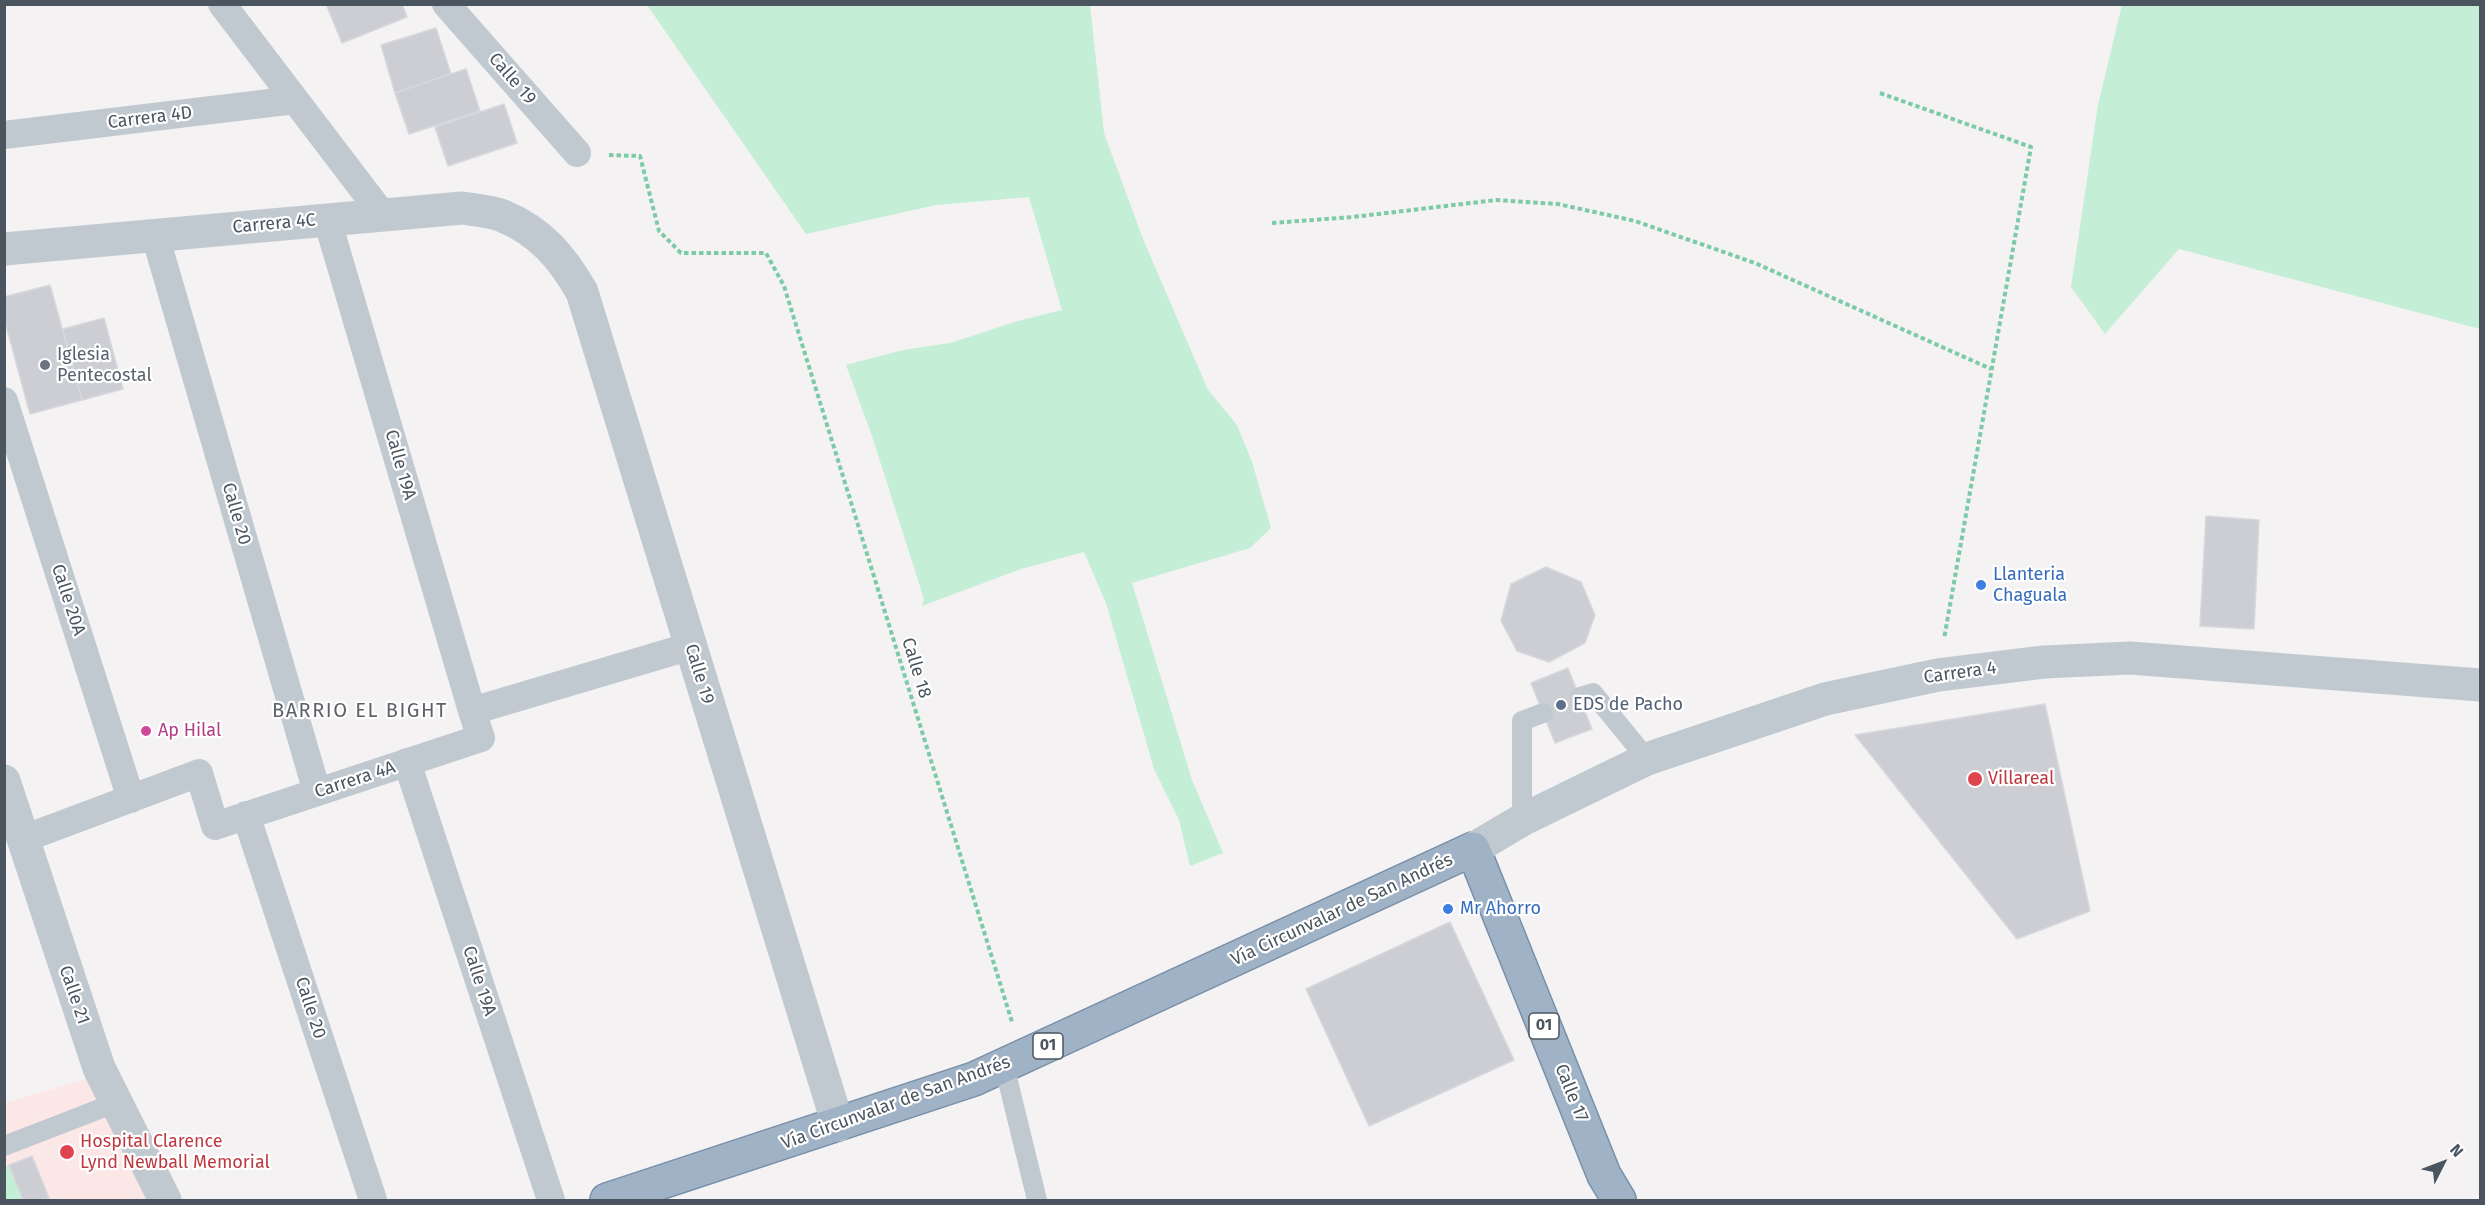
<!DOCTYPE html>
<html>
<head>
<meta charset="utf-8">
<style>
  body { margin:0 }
  #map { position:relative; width:2485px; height:1205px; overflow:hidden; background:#f4f2f2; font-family:"Fira Sans",sans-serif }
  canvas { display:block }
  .frame { position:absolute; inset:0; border:6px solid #4a555f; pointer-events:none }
  .north { position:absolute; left:2413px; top:1133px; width:60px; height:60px; -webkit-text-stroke:4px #fff; paint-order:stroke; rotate:48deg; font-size:16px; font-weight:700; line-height:24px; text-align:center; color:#4a555f }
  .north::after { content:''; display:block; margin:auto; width:21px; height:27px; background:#4a555f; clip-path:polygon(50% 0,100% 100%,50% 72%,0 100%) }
</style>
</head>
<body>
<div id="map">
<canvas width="2485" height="1205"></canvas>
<div class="frame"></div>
<div class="north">N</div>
</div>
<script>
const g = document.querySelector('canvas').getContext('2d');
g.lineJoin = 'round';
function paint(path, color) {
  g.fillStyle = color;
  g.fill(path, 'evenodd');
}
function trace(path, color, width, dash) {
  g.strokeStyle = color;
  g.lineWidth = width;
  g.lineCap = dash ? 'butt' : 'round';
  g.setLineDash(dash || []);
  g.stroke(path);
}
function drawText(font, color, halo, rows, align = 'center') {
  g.font = font + ' "Fira Sans",sans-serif';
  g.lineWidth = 4.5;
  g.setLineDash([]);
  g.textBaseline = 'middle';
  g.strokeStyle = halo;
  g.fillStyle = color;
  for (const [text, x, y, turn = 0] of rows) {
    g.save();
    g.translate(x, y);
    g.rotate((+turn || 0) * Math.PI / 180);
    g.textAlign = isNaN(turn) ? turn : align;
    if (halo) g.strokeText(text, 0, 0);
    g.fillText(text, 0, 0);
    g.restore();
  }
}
const medical = new Path2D(`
  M92,1077L154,1200H5V1103Z`);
const green = new Path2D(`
  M647,5H1090L1104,133L1143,239L1208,390L1237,425L1252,462L1271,528L1250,548L1132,583L1192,780L1223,853L1190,866L1179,820L1154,769L1106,603L1084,552L1021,569L922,606L924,599L872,436L846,365L903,350L950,343L1018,321L1062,310L1029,197L936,205L806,234Z
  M2122,5H2480V329L2179,249L2105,334L2071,287L2098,105Z
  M9,1165L23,1200H5V1167Z`);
const building = new Path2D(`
  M326,4H402L407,17L342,43Z
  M436,28L451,74L395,93L381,45Z
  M466,69L480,111L409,134L395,93Z
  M504,104L517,143L448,166L435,127Z
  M50,285L82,400L30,414L4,318V297Z
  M104,318L123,389L82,400L63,329Z
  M2206,516L2259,520L2254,629L2200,626Z
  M1546,567L1581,582L1595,615L1585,643L1549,662L1517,651L1501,621L1511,584Z
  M1568,668L1592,729L1555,743L1531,683Z
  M2045,704L2090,911L2017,939L1855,735Z
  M1450,922L1514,1060L1369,1126L1306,989Z
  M32,1156L49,1198L41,1200H23L9,1165Z`);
const path = new Path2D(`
  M1880,93L2031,147L1944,639
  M609,155L640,156L659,231L681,253H766L784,286L1012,1022
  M1272,223L1353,217L1496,200L1558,204L1635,221L1755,263L1991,369`);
const service = new Path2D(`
  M1580,697L1593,693L1647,759
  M1522,820V721L1543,713
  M1004,1065L1037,1200
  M4,1146L115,1103`);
const pedestrian = new Path2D(`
  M222,4L382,214
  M446,4L577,153
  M4,135L295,100
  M327,219L472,711
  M155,235L317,792
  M4,401L131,799
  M407,762L551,1200
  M246,815L373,1200
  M23,839L199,773L215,826L481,738L472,711L691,646`);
const minor = new Path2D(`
  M4,249L462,208C475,210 491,211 503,216C541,232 562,257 582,292L838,1125
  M4,781L99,1068L165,1200`);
const tertiary = new Path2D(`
  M1473,849L1522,820L1647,759L1825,699L1938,675L2044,662L2130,658L2480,685`);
const trunk = new Path2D(`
  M607,1200L974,1079L1473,849L1604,1175L1619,1200`);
const markers = [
  [45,365,6,"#6b7280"],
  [1981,585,6,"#3f7fe0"],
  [1561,705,6,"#5c6f8a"],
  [146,731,6,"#d1479c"],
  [1975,779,8,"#e0444e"],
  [1448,909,6,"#3f7fe0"],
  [67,1152,8,"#e0444e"]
];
const shields = [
  [1544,1026,30],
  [1048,1046,30]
];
const shieldNames = [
  ["01",1544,1026],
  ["01",1048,1046]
];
const streetNames = [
  ["Calle 19",512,79,49],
  ["Carrera 4D",150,118,-7],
  ["Carrera 4C",274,224,-5],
  ["Calle 19A",400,465,74],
  ["Calle 20",236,514,74],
  ["Calle 20A",68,600,72],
  ["Calle 18",916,668,73],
  ["Carrera 4",1960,673,-8],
  ["Calle 19",699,674,73],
  ["Carrera 4A",355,780,-18],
  ["Vía Circunvalar de San Andrés",1342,910,-25],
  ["Calle 19A",479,981,72],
  ["Calle 21",74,995,71],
  ["Calle 20",310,1008,72],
  ["Calle 17",1571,1093,68],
  ["Vía Circunvalar de San Andrés",896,1103,-20]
];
const worshipNames = [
  ["Iglesia",57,355],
  ["Pentecostal",57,376]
];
const shopNames = [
  ["Llanteria",1993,575],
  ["Chaguala",1993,596],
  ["Mr Ahorro",1460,909]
];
const serviceNames = [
  ["EDS de Pacho",1573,705]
];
const hotelNames = [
  ["Ap Hilal",158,731]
];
const healthNames = [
  ["Villareal",1988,779],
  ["Hospital Clarence",80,1142],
  ["Lynd Newball Memorial",80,1163]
];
const neighbourhoodNames = [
  ["BARRIO EL BIGHT",360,711]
];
paint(medical, '#fbe8e6');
paint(green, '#c4eed5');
paint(building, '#ccced4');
trace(building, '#d6d8dd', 1.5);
trace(trunk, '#788fa9', 36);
trace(path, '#7dcba6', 4, [4.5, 3]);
trace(service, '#c1c9d0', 20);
trace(pedestrian, '#c1c9d0', 28);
trace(minor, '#c1c9d0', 33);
trace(tertiary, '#c1c9d0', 33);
trace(trunk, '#a0b2c6', 33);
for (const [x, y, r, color] of markers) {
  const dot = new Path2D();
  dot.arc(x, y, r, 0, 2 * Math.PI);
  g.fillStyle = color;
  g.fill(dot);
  trace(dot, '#fff', 2);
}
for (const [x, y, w] of shields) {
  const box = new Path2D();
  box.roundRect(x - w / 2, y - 13, w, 26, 4.5);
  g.fillStyle = '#fff';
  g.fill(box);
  trace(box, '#4a555f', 1.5);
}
drawText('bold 16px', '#4a555f', null, shieldNames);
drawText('18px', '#4a555f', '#fff', streetNames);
drawText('18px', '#5b616d', '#fff', worshipNames, 'left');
drawText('18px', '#366cbe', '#fff', shopNames, 'left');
drawText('18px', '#4e5e75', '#fff', serviceNames, 'left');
drawText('18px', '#b23c85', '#fff', hotelNames, 'left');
drawText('18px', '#be3a42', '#fff', healthNames, 'left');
g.letterSpacing = '1.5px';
drawText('20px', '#5f6267', '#fff', neighbourhoodNames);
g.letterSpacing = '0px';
</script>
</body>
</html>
